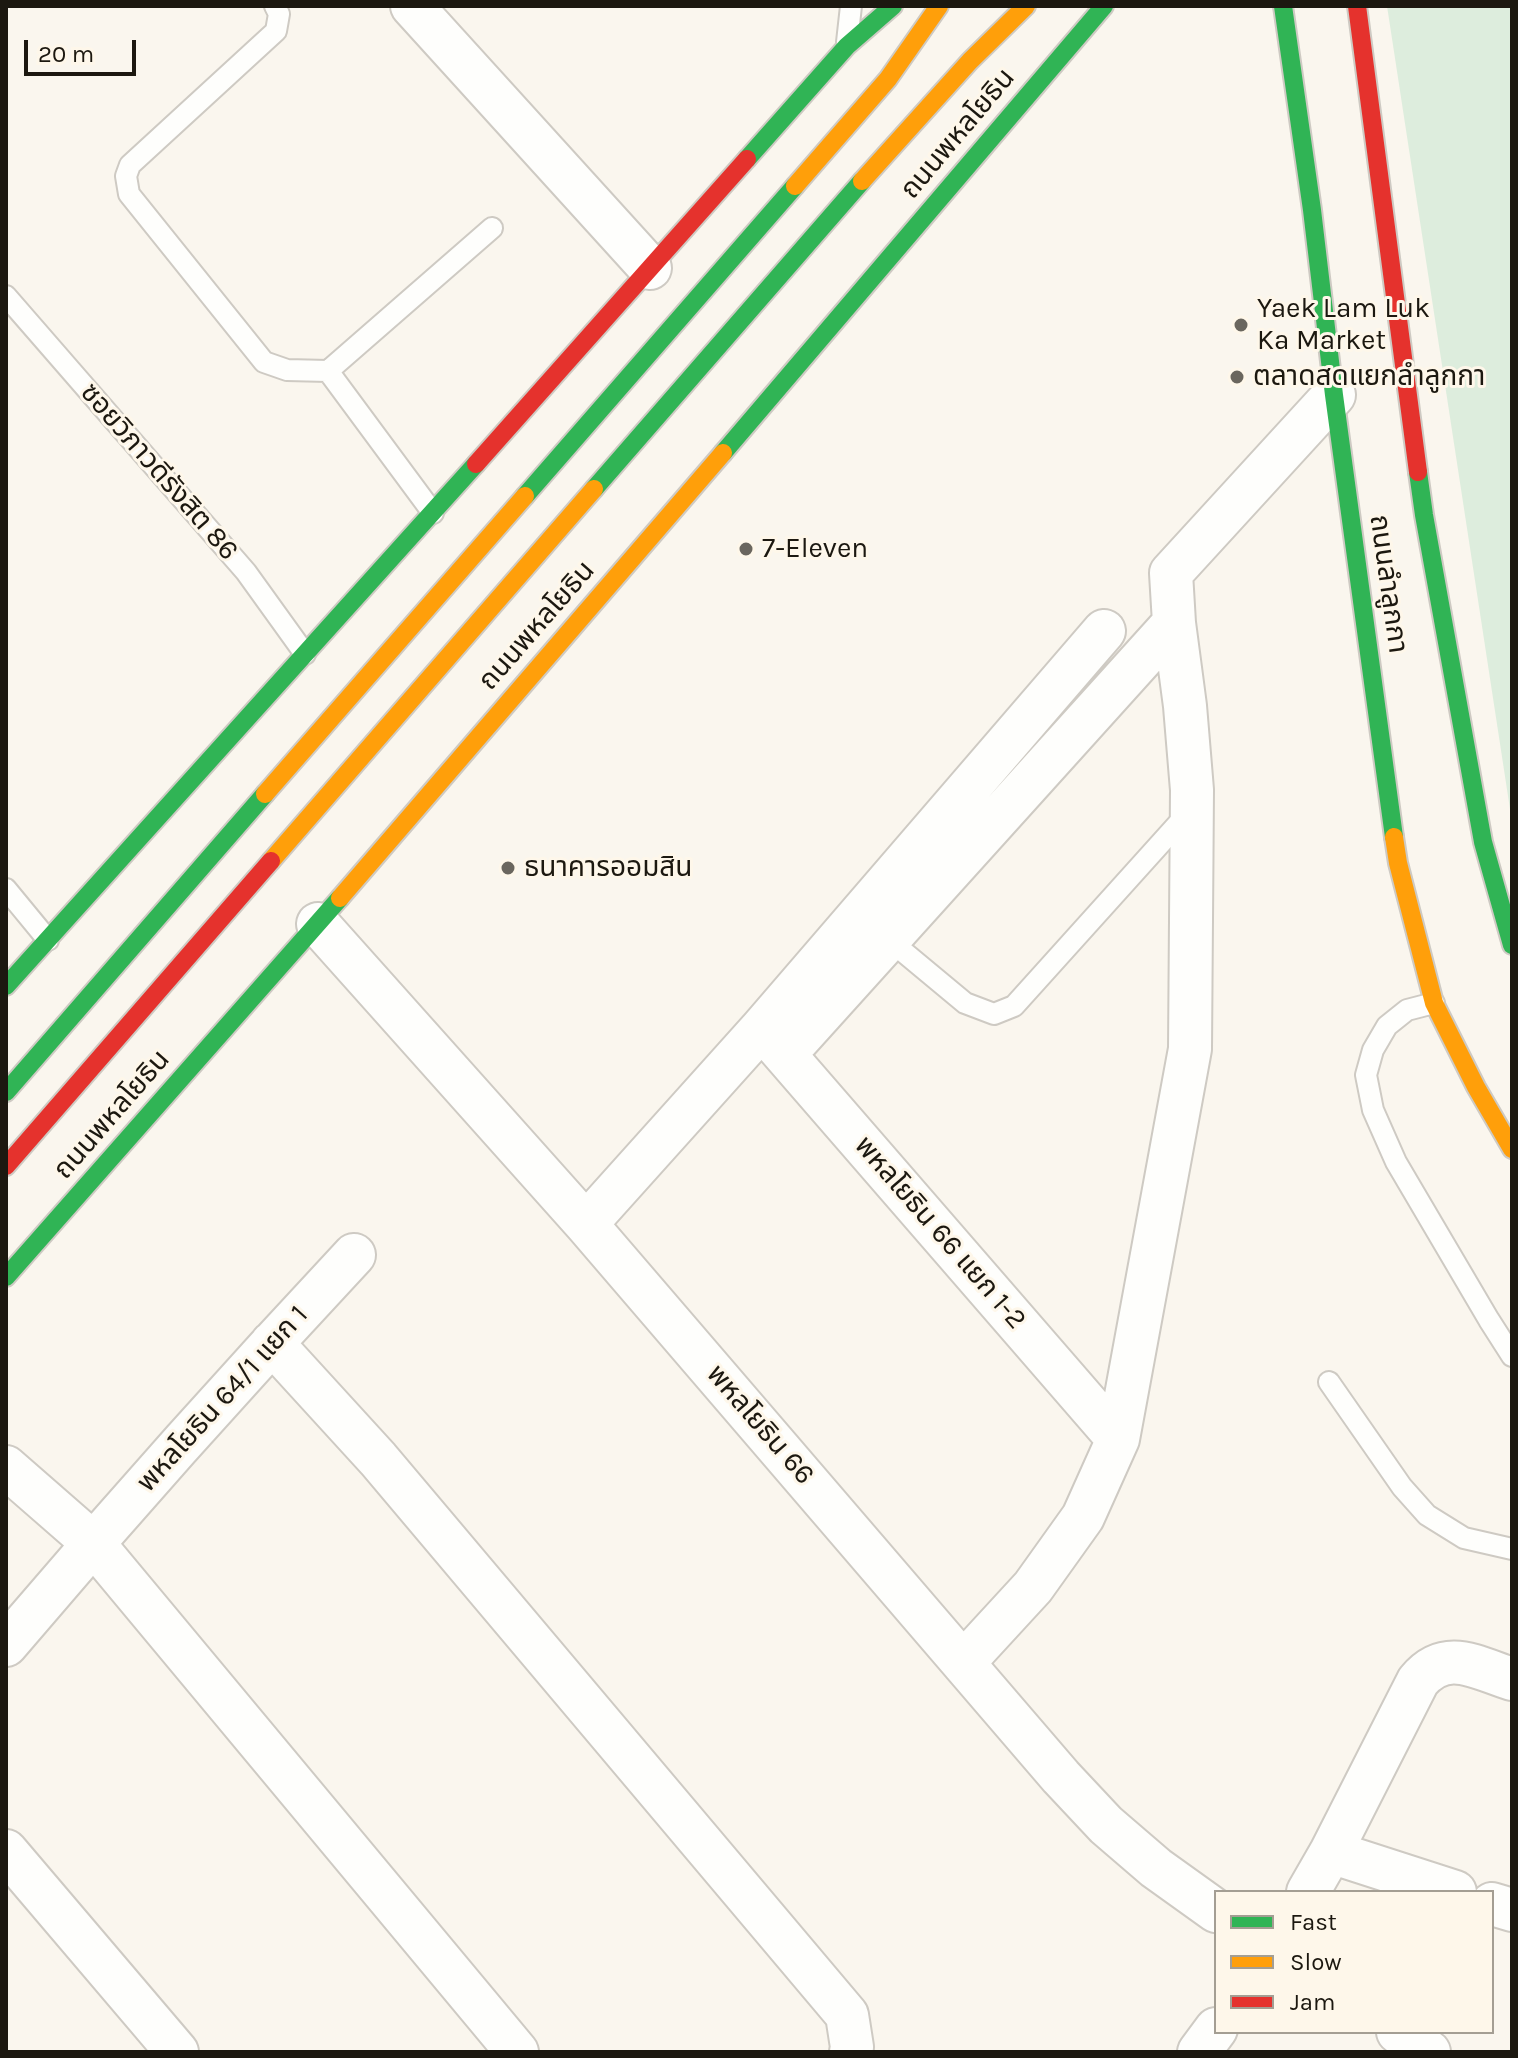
<!DOCTYPE html>
<html>
<head>
<meta charset="utf-8">
<style>
  body { margin:0 }
  #map { position:relative; width:1518px; height:2058px; overflow:hidden; background:#faf6ee; font-family:Karla,sans-serif }
  canvas { display:block }
  .frame { position:absolute; inset:0; border:8px solid #1c1810; pointer-events:none }
  .legend { position:absolute; left:1214px; top:1890px; width:280px; height:144px; box-sizing:border-box; background:#fef7ea; border:2px solid #a49e93; margin:0; padding:10px 14px; list-style:none; font-size:24px; color:#1c1810 }
  .legend li { display:flex; align-items:center; gap:16px; height:40px }
  .legend b { width:40px; border:2px solid #a49e93 }
  .scale { position:absolute; left:24px; top:40px; width:112px; height:36px; box-sizing:border-box; border:4px solid #1c1810; border-top:0; padding-left:10px; font-size:24px; line-height:28px; white-space:nowrap; color:#1c1810; -webkit-text-stroke:6px #fef7ea; paint-order:stroke }
</style>
</head>
<body>
<div id="map">
<canvas width="1518" height="2058"></canvas>
<div class="frame"></div>
<ul class="legend">
<li><b style="height:10px;background:#30b455"></b>Fast</li>
<li><b style="height:10px;background:#ff9f0a"></b>Slow</li>
<li><b style="height:10px;background:#e5322d"></b>Jam</li>
</ul>
<div class="scale">20 m</div>
</div>
<script>
const g = document.querySelector('canvas').getContext('2d');
g.lineJoin = 'round';
function paint(path, color) {
  g.fillStyle = color;
  g.fill(path, 'evenodd');
}
function trace(path, color, width, dash) {
  g.strokeStyle = color;
  g.lineWidth = width;
  g.lineCap = dash ? 'butt' : 'round';
  g.setLineDash(dash || []);
  g.stroke(path);
}
function drawText(font, color, halo, rows, align = 'center') {
  g.font = font + ' Karla,"Noto Sans Thai",sans-serif';
  g.lineWidth = 6;
  g.setLineDash([]);
  g.textBaseline = 'middle';
  g.strokeStyle = halo;
  g.fillStyle = color;
  for (const [text, x, y, turn = 0] of rows) {
    g.save();
    g.translate(x, y);
    g.rotate((+turn || 0) * Math.PI / 180);
    g.textAlign = isNaN(turn) ? turn : align;
    if (halo) g.strokeText(text, 0, 0);
    g.fillText(text, 0, 0);
    g.restore();
  }
}
const green = new Path2D(`
  M1387,6H1512V814L1510,809Z`);
const lane = new Path2D(`
  M275,6L279,14L276,31L130,165L126,176L129,194L264,362L287,370L328,371L433,513
  M847,42L851,6
  M6,296L246,572L305,654
  M328,371L492,228
  M6,889L48,940
  M888,939L965,1003L994,1014L1014,1006L1187,814
  M1434,1003L1407,1010L1387,1026L1373,1050L1366,1075L1373,1110L1396,1162L1489,1320L1512,1356
  M1329,1382L1402,1487L1427,1515L1464,1538L1512,1549`);
const street = new Path2D(`
  M412,6L650,268
  M318,924L586,1224L1061,1777L1106,1825L1156,1868L1216,1911
  M765,1032L1118,1439
  M785,1054L1174,623
  M586,1224L762,1028L1104,631
  M272,1343L378,1459L847,2015L852,2047L851,2052
  M6,1467L93,1543L517,2052
  M6,1645C119,1512 235,1382 354,1255
  M964,1662L1033,1587L1083,1517L1118,1439L1190,1049L1192,790L1185,706L1174,623L1171,573L1334,395
  M6,1851L177,2052
  M1331,1852L1455,1892
  M1308,1892L1331,1852L1418,1681C1446,1647 1477,1668 1512,1679
  M1492,1904L1512,1910
  M1398,2032L1429,2052
  M1199,2052L1216,2029`);
const fast = new Path2D(`
  M1283,6L1312,210L1334,395L1394,837
  M747,159L847,46L893,6
  M723,453L1104,6
  M1418,472L1424,515L1483,842L1512,945
  M594,489L862,181
  M525,496L795,186
  M6,986L476,464
  M6,1092L265,794
  M6,1277L340,898`);
const slow = new Path2D(`
  M862,181L970,61L1026,6
  M795,186L888,79L939,6
  M265,794L525,496
  M1394,837L1398,863L1434,1003L1476,1087L1512,1149
  M271,861L594,489
  M340,898L723,453`);
const jam = new Path2D(`
  M1357,6L1418,472
  M476,464L747,159
  M6,1166L271,861`);
const markers = [
  [1241,325,8,"#6a665e"],
  [1237,377,8,"#6a665e"],
  [746,549,8,"#6a665e"],
  [508,868,8,"#6a665e"]
];
const streetNames = [
  ["ถนนพหลโยธิน",958,134,-50],
  ["ซอยวิภาวดีรังสิต 86",159,472,49],
  ["ถนนลำลูกกา",1388,584,82],
  ["ถนนพหลโยธิน",537,626,-49],
  ["ถนนพหลโยธิน",112,1115,-49],
  ["พหลโยธิน 66 แยก 1-2",940,1233,49],
  ["พหลโยธิน 64/1 แยก 1",223,1399,-48],
  ["พหลโยธิน 66",760,1425,49]
];
const poiNames = [
  ["Yaek Lam Luk",1257,309],
  ["Ka Market",1257,341],
  ["ตลาดสดแยกลำลูกกา",1253,377],
  ["7-Eleven",762,549],
  ["ธนาคารออมสิน",524,868]
];
paint(green, '#ddeddd');
trace(lane, '#cecac3', 24);
trace(street, '#cecac3', 46);
trace(fast, '#cecac3', 22);
trace(slow, '#cecac3', 22);
trace(jam, '#cecac3', 22);
trace(lane, '#fefefc', 20);
trace(street, '#fefefc', 42);
trace(fast, '#30b455', 18);
trace(slow, '#ff9f0a', 18);
trace(jam, '#e5322d', 18);
for (const [x, y, r, color] of markers) {
  const dot = new Path2D();
  dot.arc(x, y, r, 0, 2 * Math.PI);
  g.fillStyle = color;
  g.fill(dot);
  trace(dot, '#fef7ea', 3);
}
drawText('28px', '#1c1810', '#fef7ea', streetNames);
drawText('28px', '#1c1810', '#fef7ea', poiNames, 'left');
</script>
</body>
</html>
